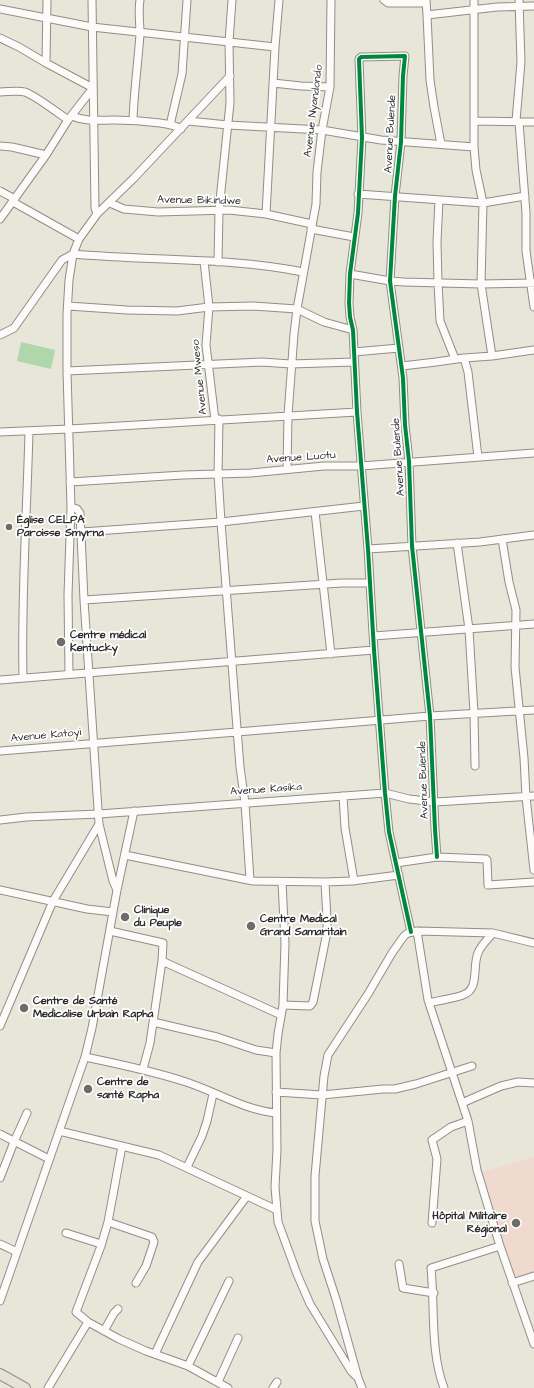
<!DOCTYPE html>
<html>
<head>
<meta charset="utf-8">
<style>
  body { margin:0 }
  canvas { display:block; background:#e8e6d8 }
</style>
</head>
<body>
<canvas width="534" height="1388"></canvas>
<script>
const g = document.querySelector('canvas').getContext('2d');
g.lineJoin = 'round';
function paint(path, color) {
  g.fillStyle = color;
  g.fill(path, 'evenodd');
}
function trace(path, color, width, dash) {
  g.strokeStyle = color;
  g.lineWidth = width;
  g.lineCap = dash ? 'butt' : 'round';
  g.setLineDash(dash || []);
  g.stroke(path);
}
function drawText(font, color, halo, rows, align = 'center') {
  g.font = font + ' "Architects Daughter",sans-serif';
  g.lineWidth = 3.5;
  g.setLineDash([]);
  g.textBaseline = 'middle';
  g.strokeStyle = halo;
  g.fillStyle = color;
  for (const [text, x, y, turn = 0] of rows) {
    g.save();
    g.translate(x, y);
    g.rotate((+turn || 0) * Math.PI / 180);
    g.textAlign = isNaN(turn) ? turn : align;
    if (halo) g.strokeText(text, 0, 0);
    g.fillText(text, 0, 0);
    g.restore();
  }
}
const built = new Path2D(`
  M534,1157V1273L514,1279L482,1172Z`);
const green = new Path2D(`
  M21,342L55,350L51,369L17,361Z`);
const minor = new Path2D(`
  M92,0L95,208L97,214
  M384,0L388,3H426
  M426,0L427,15L497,7L534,6
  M474,0V147L476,170L483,203L481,284L492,356
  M0,9L92,27L275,47
  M427,15L430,80L434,107L441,144
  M0,38L19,47L46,63L93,88L68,120L46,155L0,219
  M46,63L47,0
  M273,83L301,86L330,87
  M0,92C8,92 17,90 25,92C36,96 58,113 68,120
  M72,116C86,122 99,120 114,120C130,120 145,121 160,123C168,124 175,125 181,129
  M133,120C134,91 138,63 140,34C140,22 138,12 140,0
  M188,121L228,125L322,130L381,140L474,147
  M474,121L534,122
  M516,121L521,62L519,0
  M519,122L526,213V251L534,307
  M170,125L182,74L187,0
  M0,146L12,147L46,155
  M0,191L15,199
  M358,194L483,203L525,196
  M439,200L437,242L438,283L440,321L455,359
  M13,202L79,239
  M110,203L124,209L158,212L229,210L266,214L312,224
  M266,214L275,47L279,0
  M311,229L354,237
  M204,261L209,307L206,345L215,420
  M218,262L219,210L230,103L229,42L232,0
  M350,274L390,281L404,282L481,284L534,283
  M68,306L127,310L177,311L209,307L253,306L297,309L324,322L353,330
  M0,335L14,328L62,260L73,254L79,239L97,214L134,178L230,76
  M354,352L399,348
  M464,358L468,372L478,457
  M402,366L436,362L464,358L492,356L534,350
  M67,371L262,362L291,364L354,362
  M219,419L218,474L221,522L240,767L245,803L250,880
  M0,432L69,429L357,412
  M287,469L288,415L294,334L297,309L316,204L317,172L322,130L330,87L331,0
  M70,482L183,475L251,473L324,466H361L534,453
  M71,507L77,509L80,513L84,600L99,824L113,881L117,890
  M315,512L331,654
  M82,532L221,522L364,506
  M502,539L509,582L516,610L515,667L524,758L526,797L534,870
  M457,543L469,629L474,713L475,766
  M368,549L480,542L534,535
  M84,600L342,583H370
  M374,636L534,624
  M69,674L68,595L71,507L67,371V314L69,280L73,254C150,261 228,257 303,272
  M23,677C21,595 27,513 29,431
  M0,680L374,650
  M0,751L237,732L430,716L534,710
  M343,796L345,828L354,881
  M0,820L26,817L99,814L385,793L409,799L435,802L534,796
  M125,855L253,881L325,882L352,881L399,875
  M396,863L437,857L486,859L487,860L488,885L534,882
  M282,882L285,943L283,1005L278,1034L276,1053L277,1150L275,1187L278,1222L297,1274L310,1304L351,1371L356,1376
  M0,890L87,909L113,912
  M110,931L163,943L162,961L150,1043L143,1069
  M417,931L428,1000L468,1121L477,1170L500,1246L534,1344
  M411,932L389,832L385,793L374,650L368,549L357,412L353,330L350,317L349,303L350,274L358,213L362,138L359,59L361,57L405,56L403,76L401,142L395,196L390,281L403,378L405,425L409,461L412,546L430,716L435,829L437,857
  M162,961L281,1015
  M429,1003C440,1000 452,999 463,995C480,989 472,967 478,953C481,945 488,939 493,933
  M283,1005L310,1006L313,1002L327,932V919L325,882
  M153,1022L217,1037L256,1050L276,1053
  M0,1026L53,901L99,824
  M85,1057C119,1064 153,1071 186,1082C217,1092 244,1110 276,1113
  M276,1092L322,1095L383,1089H395L416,1084L472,1066
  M462,1103L501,1086L518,1082L534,1083
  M59,1131L159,1155L277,1210
  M0,1134L49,1159
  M122,1146L108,1222L101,1246L76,1312L88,1322L119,1339L146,1351L188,1366L228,1388
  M187,1167L202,1136L207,1121L213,1094
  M0,1178L14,1142L27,1113
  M108,1222L152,1237L154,1242L146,1266L136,1283
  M432,1223L437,1159L432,1140L451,1127L468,1121
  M66,1233L101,1244
  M0,1244L17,1252
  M399,1264L403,1288L434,1293
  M512,1283L534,1276
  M0,1301L85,1057L92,1028L117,890L134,811
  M104,1331L114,1313L118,1309
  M155,1354L198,1262L247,1196
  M188,1366L229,1281
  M218,1382L238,1338
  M48,1388L88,1322
  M273,1388L277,1382
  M362,1388L358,1378L336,1299L323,1259L315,1221V1176L324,1076L328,1055L368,994L392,953L404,936L408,933L417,931L493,933L534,943
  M444,1388C430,1351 435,1308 431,1268L500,1246`);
const highway = new Path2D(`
  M0,1374L25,1388`);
const cycleway = new Path2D(`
  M411,932L389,832L385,793L374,650L368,549L357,412L353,330L350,317L349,303L350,274L358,213L362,138L359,59L361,57L405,56L403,76L401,142L395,196L390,281L403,378L405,425L409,461L412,546L430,716L435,829L437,857`);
const markers = [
  [9,527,4,"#6d6c68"],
  [61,642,5,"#6d6c68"],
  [125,917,5,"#6d6c68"],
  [251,926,5,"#6d6c68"],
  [24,1008,5,"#6d6c68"],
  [88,1089,5,"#6d6c68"],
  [516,1223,5,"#6d6c68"]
];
const streetNames = [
  ["Avenue Nyandondo",314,111,-83],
  ["Avenue Bulende",391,134,-87],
  ["Avenue Bikindwe",199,201,1],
  ["Avenue Mweso",200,377,-96],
  ["Avenue Bulende",399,457,-94],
  ["Avenue Luotu",301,458,-4],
  ["Avenue Katoyi",46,736,-5],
  ["Avenue Bulende",424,780,-92],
  ["Avenue Kasika",266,790,-4]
];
const poiNames = [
  ["Église CELPA",17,521],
  ["Paroisse Smyrna",17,534],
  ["Centre médical",70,636],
  ["Kentucky",70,649],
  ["Clinique",134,911],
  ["du Peuple",134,924],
  ["Centre Medical",260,920],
  ["Grand Samaritain",260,933],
  ["Centre de Santé",33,1002],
  ["Medicalise Urbain Rapha",33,1015],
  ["Centre de",97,1083],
  ["santé Rapha",97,1096],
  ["Hôpital Militaire",507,1217,"right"],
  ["Régional",507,1230,"right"]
];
paint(built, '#f0dacf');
paint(green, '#b0d7ab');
trace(minor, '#8f8f87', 9);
trace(highway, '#8f8f87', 12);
trace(minor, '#fcfbf9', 7);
trace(highway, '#e7e2d5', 10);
trace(cycleway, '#00873e', 4);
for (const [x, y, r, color] of markers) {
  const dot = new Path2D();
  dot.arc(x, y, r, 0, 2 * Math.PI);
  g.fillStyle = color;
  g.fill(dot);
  trace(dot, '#fff', 1.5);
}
drawText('11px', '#2b2b2b', '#fff', streetNames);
drawText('bold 11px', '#2b2b2b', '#fff', poiNames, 'left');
</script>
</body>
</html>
